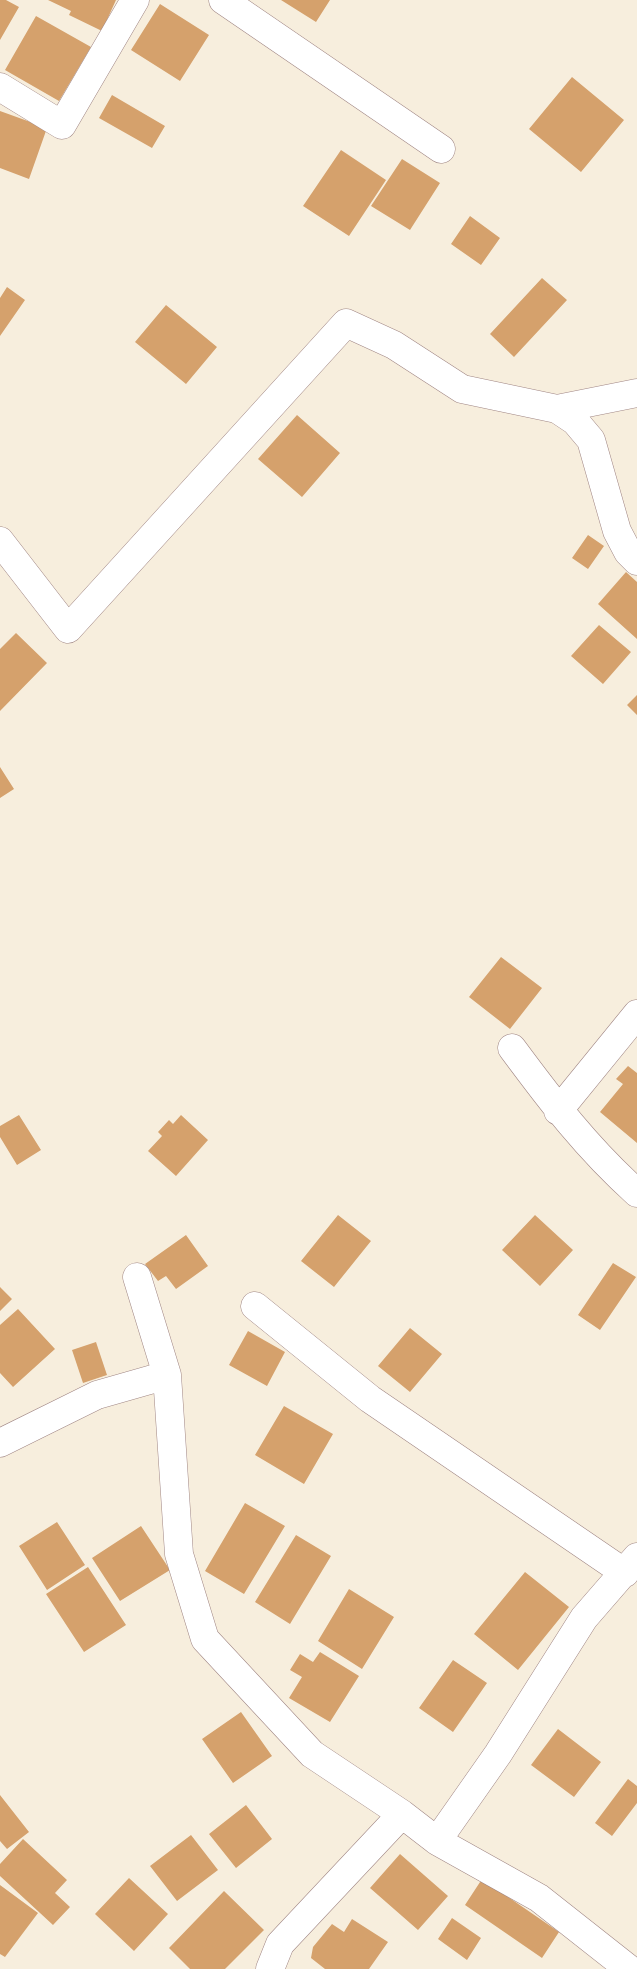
<!DOCTYPE html>
<html>
<head>
<meta charset="utf-8">
<style>
  body { margin:0 }
  canvas { display:block; background:#f7eedd }
</style>
</head>
<body>
<canvas width="637" height="1969"></canvas>
<script>
const g = document.querySelector('canvas').getContext('2d');
g.lineJoin = 'round';
function paint(path, color) {
  g.fillStyle = color;
  g.fill(path, 'evenodd');
}
function trace(path, color, width, dash) {
  g.strokeStyle = color;
  g.lineWidth = width;
  g.lineCap = dash ? 'butt' : 'round';
  g.setLineDash(dash || []);
  g.stroke(path);
}
const building = new Path2D(`
  M0,0H6L19,7L0,40Z
  M48,0H116L102,31L69,15L71,11Z
  M281,0H330L316,22Z
  M160,4L209,35L180,81L131,50Z
  M36,16L91,47L59,101L5,70Z
  M572,77L624,120L581,172L529,129Z
  M112,95L165,126L152,148L99,118Z
  M0,111L47,128L29,179L0,168Z
  M341,150L386,180L349,236L303,206Z
  M402,159L440,183L410,230L371,206Z
  M470,216L500,238L481,265L451,244Z
  M542,278L567,300L514,357L490,334Z
  M7,287L25,300L0,336V298Z
  M166,305L217,347L186,384L135,342Z
  M297,415L340,453L302,497L258,459Z
  M588,535L604,546L588,569L572,558Z
  M626,572L637,582V639L598,604Z
  M599,625L631,652L603,684L571,656Z
  M16,633L47,663L0,711V649Z
  M637,695V715L627,705Z
  M0,767L14,789L0,798Z
  M501,957L542,988L510,1029L469,997Z
  M628,1066L637,1073V1143L600,1112L623,1084L616,1079Z
  M19,1115L41,1150L17,1165L0,1137V1126Z
  M181,1115L208,1140L176,1176L148,1151L162,1136L158,1132L169,1120L173,1124Z
  M338,1215L371,1241L334,1287L301,1261Z
  M535,1215L573,1250L540,1286L502,1250Z
  M186,1235L208,1266L176,1289L166,1276L158,1281L145,1264Z
  M613,1263L636,1277L600,1330L578,1315Z
  M0,1287L12,1299L0,1311Z
  M18,1309L55,1349L13,1387L0,1373V1325Z
  M410,1328L442,1354L410,1392L378,1366Z
  M248,1331L285,1352L267,1386L229,1365Z
  M96,1342L107,1375L83,1383L72,1350Z
  M284,1406L333,1434L304,1484L255,1455Z
  M245,1503L285,1526L244,1594L205,1571Z
  M57,1522L85,1565L47,1590L19,1546Z
  M141,1526L170,1570L120,1601L92,1558Z
  M296,1535L331,1556L290,1624L255,1602Z
  M88,1567L126,1625L84,1652L46,1594Z
  M525,1572L569,1607L518,1670L474,1634Z
  M349,1589L394,1617L362,1669L318,1641Z
  M320,1652L359,1676L330,1722L289,1698L302,1677L290,1670L300,1654L313,1662Z
  M453,1660L487,1683L453,1732L419,1708Z
  M241,1712L272,1756L233,1783L202,1739Z
  M558,1729L601,1762L574,1797L531,1765Z
  M628,1779L637,1786V1803L612,1836L595,1823Z
  M0,1795L29,1832L7,1849L0,1841Z
  M246,1805L272,1839L236,1868L209,1834Z
  M191,1835L218,1870L177,1901L150,1866Z
  M23,1839L67,1880L55,1893L70,1907L53,1925L0,1876V1864Z
  M400,1854L448,1896L418,1930L370,1888Z
  M129,1878L168,1914L134,1951L95,1914Z
  M482,1879L559,1932L542,1958L465,1905Z
  M0,1885L38,1913L5,1957L0,1954Z
  M224,1891L264,1930L225,1969H190L169,1948Z
  M452,1918L481,1938L467,1960L438,1939Z
  M352,1919L388,1942L369,1969H325L311,1958L313,1947L332,1924L344,1932Z`);
const minor = new Path2D(`
  M223,0L441,149
  M0,87L62,125L135,0
  M557,409L575,421L591,440L617,531L628,552L637,561
  M0,541L68,629L346,323L394,345L462,389L557,409L637,393
  M512,1048C552,1102 587,1148 637,1193
  M558,1111L637,1014
  M137,1277L167,1375L179,1554L205,1639L312,1754L402,1814L437,1841L539,1898L629,1969
  M255,1306L370,1399L625,1573
  M0,1443L97,1395L167,1375
  M437,1841L498,1754L584,1618L637,1557
  M270,1969L280,1944L402,1814`);
paint(building, '#d5a16c');
trace(minor, '#a08684', 29);
trace(minor, '#fff', 28);
</script>
</body>
</html>
